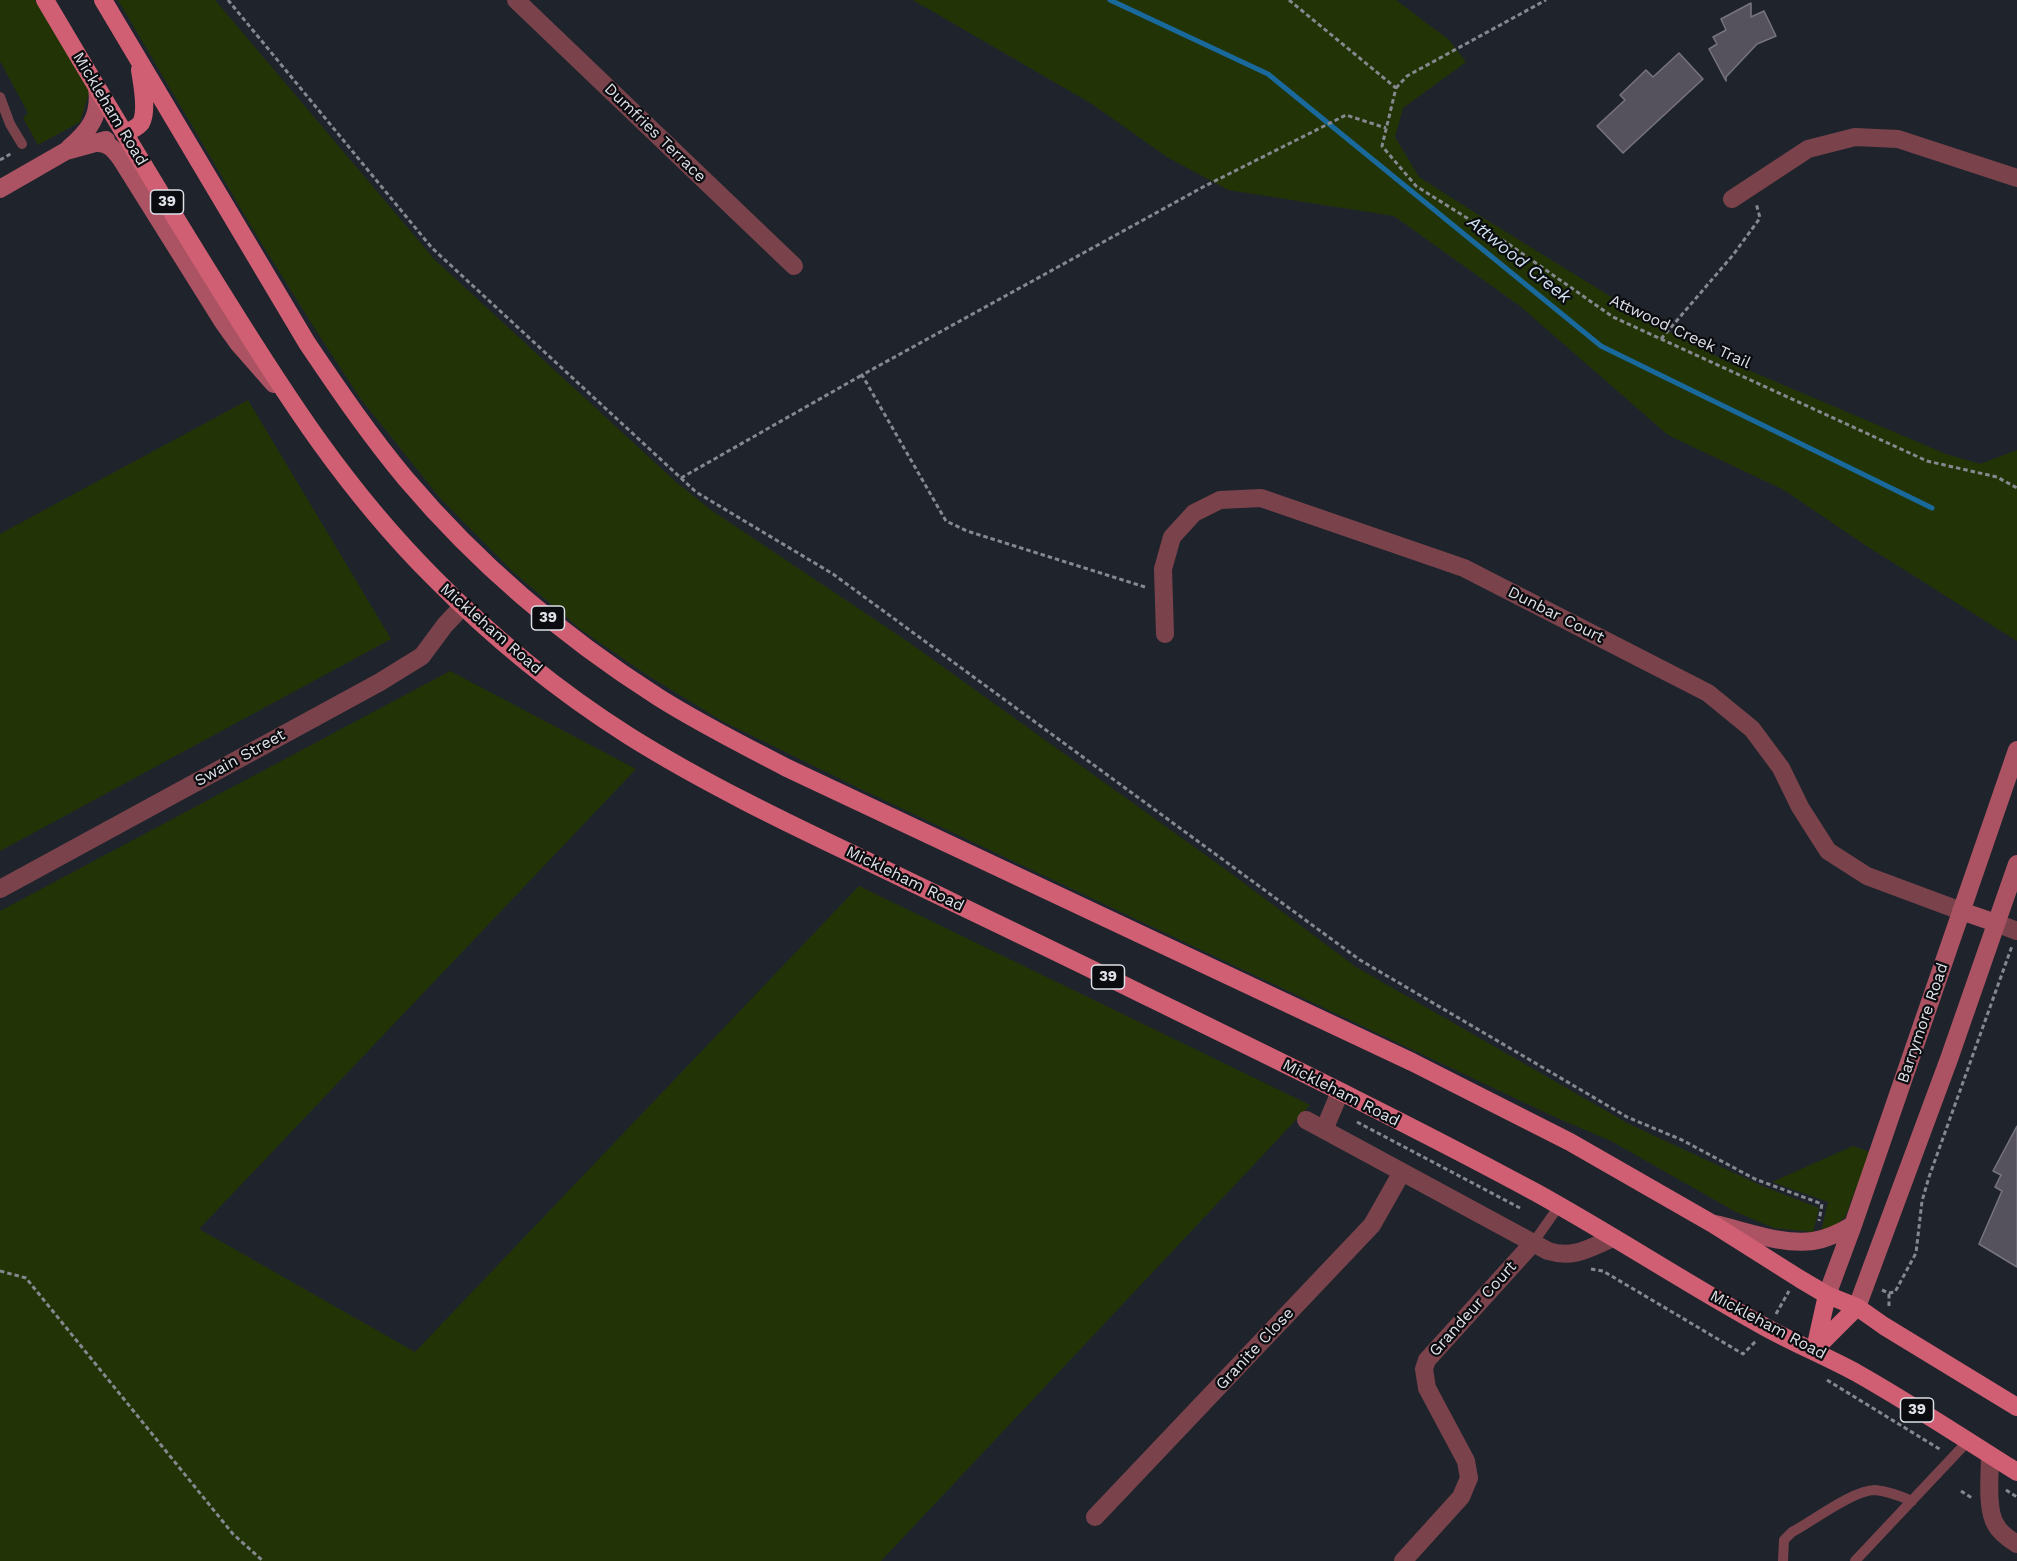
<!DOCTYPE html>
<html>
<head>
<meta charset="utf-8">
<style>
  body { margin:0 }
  canvas { display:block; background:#1f232c }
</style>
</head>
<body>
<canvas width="2017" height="1561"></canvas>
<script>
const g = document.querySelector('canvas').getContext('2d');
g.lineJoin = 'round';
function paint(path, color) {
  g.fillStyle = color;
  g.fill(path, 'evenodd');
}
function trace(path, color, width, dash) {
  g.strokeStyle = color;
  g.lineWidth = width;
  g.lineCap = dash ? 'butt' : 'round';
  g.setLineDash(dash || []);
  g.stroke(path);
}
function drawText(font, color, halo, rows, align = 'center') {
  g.font = font + ' "Work Sans",sans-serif';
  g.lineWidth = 4.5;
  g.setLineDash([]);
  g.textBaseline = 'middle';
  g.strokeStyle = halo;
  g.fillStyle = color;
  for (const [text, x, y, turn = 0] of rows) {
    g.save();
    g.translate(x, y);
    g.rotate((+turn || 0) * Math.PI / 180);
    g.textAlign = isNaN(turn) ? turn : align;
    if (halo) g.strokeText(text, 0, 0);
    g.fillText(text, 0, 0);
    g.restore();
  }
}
const green = new Path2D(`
  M0,0H35L90,90L80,122L38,145L23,118L28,113L0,61Z
  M118,0H215L435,260L676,482L711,510L907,641L1225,869L1356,967L1629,1124L1762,1186L1819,1208L1813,1232L1774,1228L1736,1212L1611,1141L1557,1118L869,793L722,721L644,673L580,629L511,570L440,498L360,398L317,332L257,236Z
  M913,0H1396L1449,40L1466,62L1403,108L1395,137L1419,177L1493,224L1660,327L1722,359L1946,454L1980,464L2017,450V641L1865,545L1784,490L1668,435L1520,306L1394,216L1228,190L1167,157L1092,104Z
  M248,400L391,639L0,851V534Z
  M450,671L636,769L199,1229L415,1352L859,886L1310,1105L881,1561H0V911Z
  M1853,1146L1870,1152L1845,1217L1836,1225L1821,1232L1828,1202L1772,1182Z`);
const stream = new Path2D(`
  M1110,0L1268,74L1601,346L1932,508`);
const building = new Path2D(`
  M1751,3V17L1764,11L1776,36L1757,44L1726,77V81L1709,49L1717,44L1713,37L1726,30L1721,19Z
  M1679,53L1703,79L1623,153L1597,126L1625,100L1620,95L1646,70L1653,77Z
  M2017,1126V1267L1979,1244L2002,1191L1995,1187L2001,1175L1993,1171Z`);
const path = new Path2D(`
  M228,0L432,248L696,492L833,574L1360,960L1627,1117L1682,1140L1755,1179L1822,1204L1819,1221
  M1289,0L1396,88L1382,146L1416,186L1510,245L1613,317L1927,461L1997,477L2017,488
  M1396,88L1407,76L1546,0
  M0,160L12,153
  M1661,339L1733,255L1760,218L1756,203
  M681,478L862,375
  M1145,587L967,531L946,521L862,375L1203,187L1346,115L1386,128
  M1357,1122L1520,1208
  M1591,1269L1603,1271L1743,1354L1756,1341
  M0,1271L26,1278L233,1534L263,1561
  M1882,1290L1889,1293L1895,1292L1916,1253L1922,1201L1929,1177L2012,946
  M1889,1306V1293
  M1776,1314L1789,1291
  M1827,1380L1941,1450
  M2006,1490L2017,1497
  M1961,1491L1972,1498`);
const lane = new Path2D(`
  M0,97L10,124L22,144
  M1533,1243L1559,1206
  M1783,1561L1784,1540L1792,1532C1813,1521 1853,1490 1875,1490C1888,1491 1900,1496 1912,1501
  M1855,1561L1968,1441`);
const street = new Path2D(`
  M516,0L794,266
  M1732,199L1808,149L1855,137L1898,139L2017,178
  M1165,634L1163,569L1172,537L1194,513L1220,500L1261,498L1464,568L1708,693L1752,729L1781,768L1800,807L1828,851L1867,876L1961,911
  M0,889L380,682L422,656L445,625L463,606
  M1996,923L2017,931
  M1306,1120L1548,1251C1574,1259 1589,1248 1613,1238
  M1324,1130L1340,1092
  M1990,1455C1990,1474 1986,1510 1996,1525C2000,1533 2009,1539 2017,1544
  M1095,1517L1372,1225L1402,1172
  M1403,1561L1461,1497L1469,1478L1466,1461L1427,1388L1424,1369L1427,1360L1533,1243`);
const secondary = new Path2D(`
  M95,143C108,142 114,149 121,159L223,322L238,343L274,384
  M69,148C89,131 101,116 97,88
  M0,189L66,151L106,140
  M1961,911L1996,923
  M1715,1224C1746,1231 1781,1245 1813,1241C1828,1239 1841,1232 1853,1225
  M1827,1295L1853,1225L2017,750
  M1857,1307L1949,1059L2017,864`);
const primary = new Path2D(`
  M45,0C103,98 161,196 222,293C286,396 346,490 433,577C492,637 558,691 629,736C704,783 785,822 865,860C960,906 1056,951 1150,998C1279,1061 1409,1124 1535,1192C1613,1235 1687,1284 1765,1327C1794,1343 1825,1356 1855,1372C1910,1403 1963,1438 2017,1472
  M103,0L307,343C338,389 370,436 406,479C478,564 564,637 658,697C699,723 743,745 785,767L1412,1062L1570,1142L1713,1224L1800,1279L1827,1295L1857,1307L1884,1326L2017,1407
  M125,133C130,131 137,128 141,123C148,110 142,84 140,70
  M1815,1349L1827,1295
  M1814,1350L1857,1307`);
const shields = [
  [167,202,33],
  [548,618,33],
  [1108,977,33],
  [1917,1410,33]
];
const shieldNames = [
  ["39",167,202],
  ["39",548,618],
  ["39",1108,977],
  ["39",1917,1410]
];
const streetNames = [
  ["Mickleham Road",110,109,59],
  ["Dumfries Terrace",655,133,44],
  ["Attwood Creek Trail",1680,332,25],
  ["Dunbar Court",1556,615,27],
  ["Mickleham Road",491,629,41],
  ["Swain Street",240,758,-29],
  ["Mickleham Road",905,879,26],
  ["Barrymore Road",1923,1023,-71],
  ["Mickleham Road",1341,1093,27],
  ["Grandeur Court",1473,1309,-48],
  ["Mickleham Road",1768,1325,28],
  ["Granite Close",1255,1349,-47]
];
const waterNames = [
  ["Attwood Creek",1519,260,39]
];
paint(green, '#223406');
trace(stream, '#19699c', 5);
paint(building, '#55525d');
trace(building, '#777480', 1.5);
trace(path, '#85888f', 3, [4.5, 3]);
trace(lane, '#7a434b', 10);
trace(street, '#7a434b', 18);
trace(secondary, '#ab5362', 18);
trace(primary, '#d05f73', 18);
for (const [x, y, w] of shields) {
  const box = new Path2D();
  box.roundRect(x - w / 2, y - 12, w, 24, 4.5);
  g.fillStyle = '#0a0c10';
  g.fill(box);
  trace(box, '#dee0e7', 1.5);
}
drawText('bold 15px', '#dee0e7', null, shieldNames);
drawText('16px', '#dee0e7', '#0a0c10', streetNames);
drawText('italic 18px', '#cfe1ef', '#0a0c10', waterNames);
</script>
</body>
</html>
